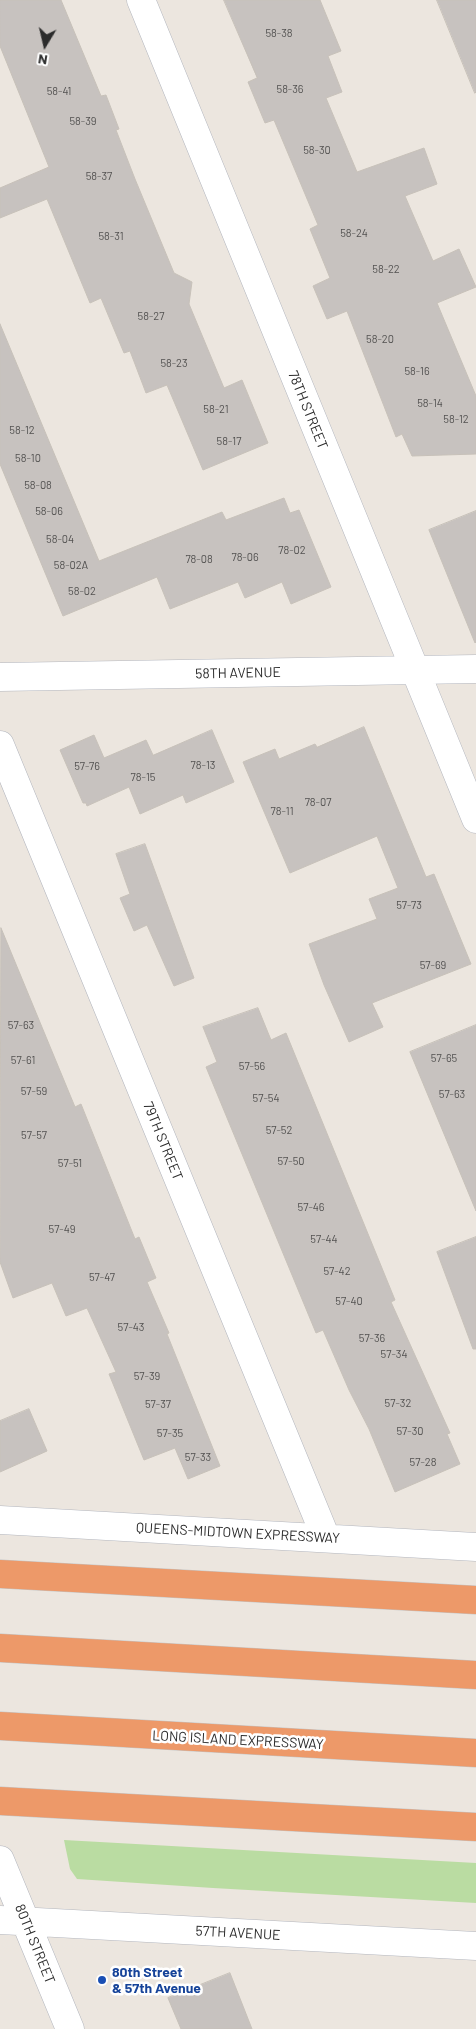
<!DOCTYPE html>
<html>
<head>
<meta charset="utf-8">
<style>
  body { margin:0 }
  #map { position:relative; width:476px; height:2029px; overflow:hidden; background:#ece6df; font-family:Barlow,sans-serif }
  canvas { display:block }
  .north { position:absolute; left:20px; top:20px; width:50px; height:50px; -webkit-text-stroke:4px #fff; paint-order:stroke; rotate:189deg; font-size:14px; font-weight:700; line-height:20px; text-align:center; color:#2c2c2c }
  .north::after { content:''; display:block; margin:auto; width:18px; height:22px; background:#2c2c2c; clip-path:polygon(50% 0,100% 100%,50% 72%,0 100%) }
</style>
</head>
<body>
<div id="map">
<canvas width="476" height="2029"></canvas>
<div class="north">N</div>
</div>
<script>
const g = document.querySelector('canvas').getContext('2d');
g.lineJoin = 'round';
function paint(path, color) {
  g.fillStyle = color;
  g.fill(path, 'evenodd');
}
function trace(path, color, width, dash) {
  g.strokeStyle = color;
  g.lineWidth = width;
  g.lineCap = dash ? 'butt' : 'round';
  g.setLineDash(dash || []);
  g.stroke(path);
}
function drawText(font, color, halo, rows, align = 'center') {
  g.font = font + ' Barlow,sans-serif';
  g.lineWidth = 5;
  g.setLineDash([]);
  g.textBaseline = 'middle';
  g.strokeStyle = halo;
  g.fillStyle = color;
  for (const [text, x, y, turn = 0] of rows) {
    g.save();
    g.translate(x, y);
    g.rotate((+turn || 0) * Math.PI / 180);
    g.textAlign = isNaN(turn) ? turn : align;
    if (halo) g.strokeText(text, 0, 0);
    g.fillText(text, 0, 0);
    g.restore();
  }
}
const green = new Path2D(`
  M64,1840L476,1863V1903L213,1888L77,1879L70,1869Z`);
const building = new Path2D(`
  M0,0H61L101,96L106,95L119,129L116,130L135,179L174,273L192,282L189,304L224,388L242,380L268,443L203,470L167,385L146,393L130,351L124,353L101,298L90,303L47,199L0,218V188L49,167L0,46Z
  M224,0H320L341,51L328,56L342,92L326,98L357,172L424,148L437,184L405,196L433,261L459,249L476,287L437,303L476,396V454L412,456L402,434L396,437L347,311L327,319L313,286L330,278L310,229L318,225L274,120L265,123L248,82L257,78Z
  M437,0H476V92L475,93Z
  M0,324L99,561L222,512L226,520L284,498L290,513L299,510L331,587L291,604L282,582L245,598L238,582L170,609L157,577L63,616L0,464Z
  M476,511V642L475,643L429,530Z
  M364,727L426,877L434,874L471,964L372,1003L383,1027L349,1042L324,985L309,944L377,919L369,899L398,888L377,836L290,873L243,762L275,749L279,759L315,744L317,747Z
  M212,730L234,782L186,803L183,795L140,814L129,787L87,806L86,803H83L60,750L94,735L104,758L146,740L153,755Z
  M145,844L194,978L174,986L147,925L134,931L120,898L130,894L116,854Z
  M1,928L75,1107L81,1104L135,1239L139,1237L156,1278L147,1282L169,1333L167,1334L220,1466L188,1479L175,1448L144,1460L109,1374L116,1372L87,1308L66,1316L52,1283L13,1298L0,1262Z
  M258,1008L271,1040L286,1033L395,1300L391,1302L450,1433L447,1434L460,1464L395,1492L369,1429L349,1390L323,1330L316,1333L206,1067L217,1062L203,1027Z
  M476,1025V1211L410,1052Z
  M476,1237V1349H473L437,1252Z
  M29,1409L47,1451L0,1472V1421Z
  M230,1973L252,2029H181L168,1998Z`);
const minor = new Path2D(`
  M141,0L476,819
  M0,677L476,669
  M0,745L326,1538
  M0,1520L476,1547`);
const tertiary = new Path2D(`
  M0,1860L70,2029
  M0,1920L476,1946`);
const motorway = new Path2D(`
  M0,1574L476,1600
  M0,1648L476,1675
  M0,1726L476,1753
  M0,1801L476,1827`);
const markers = [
  [102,1980,5,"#1a4fb4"]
];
const numberNames = [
  ["58-38",279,33],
  ["58-36",290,89],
  ["58-41",59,91],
  ["58-39",83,121],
  ["58-30",317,150],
  ["58-37",99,176],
  ["58-24",354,233],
  ["58-31",111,236],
  ["58-22",386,269],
  ["58-27",151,316],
  ["58-20",380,339],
  ["58-23",174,363],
  ["58-16",417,371],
  ["58-14",430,403],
  ["58-21",216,409],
  ["58-12",456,419],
  ["58-12",22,430],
  ["58-17",229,441],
  ["58-10",28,458],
  ["58-08",38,485],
  ["58-06",49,511],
  ["58-04",60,539],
  ["78-02",292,550],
  ["78-06",245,557],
  ["78-08",199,559],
  ["58-02A",71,565],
  ["58-02",82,591],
  ["78-13",203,765],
  ["57-76",87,766],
  ["78-15",143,777],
  ["78-07",318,802],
  ["78-11",282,811],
  ["57-73",409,905],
  ["57-69",433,965],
  ["57-63",21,1025],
  ["57-65",444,1058],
  ["57-61",23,1060],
  ["57-56",252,1066],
  ["57-59",34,1091],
  ["57-63",452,1094],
  ["57-54",266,1098],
  ["57-52",279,1130],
  ["57-57",34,1135],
  ["57-50",291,1161],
  ["57-51",70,1163],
  ["57-46",311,1207],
  ["57-49",62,1229],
  ["57-44",324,1239],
  ["57-42",337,1271],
  ["57-47",102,1277],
  ["57-40",349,1301],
  ["57-43",131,1327],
  ["57-36",372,1338],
  ["57-34",394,1354],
  ["57-39",147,1376],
  ["57-32",398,1403],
  ["57-37",158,1404],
  ["57-30",410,1431],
  ["57-35",170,1433],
  ["57-33",198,1457],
  ["57-28",423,1462]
];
const streetNames = [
  ["78TH STREET",308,410,68],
  ["58TH AVENUE",238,673,-1],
  ["79TH STREET",163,1141,68],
  ["QUEENS-MIDTOWN EXPRESSWAY",238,1533,3],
  ["LONG ISLAND EXPRESSWAY",238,1740,3],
  ["57TH AVENUE",238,1933,3],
  ["80TH STREET",35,1944,68]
];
const transitNames = [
  ["80th Street",112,1972],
  ["& 57th Avenue",112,1988]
];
paint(green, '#badca2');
paint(building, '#c7c2bf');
trace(building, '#c7c1b9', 1);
trace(minor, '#b3b6be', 29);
trace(tertiary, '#b3b6be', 29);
trace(motorway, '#c4c4c4', 29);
trace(minor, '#fff', 28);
trace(tertiary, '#fff', 28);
trace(motorway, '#ed9969', 28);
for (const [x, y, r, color] of markers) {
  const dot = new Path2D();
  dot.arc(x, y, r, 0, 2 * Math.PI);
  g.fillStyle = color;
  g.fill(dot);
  trace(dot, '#fff', 2);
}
drawText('11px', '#535251', null, numberNames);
drawText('14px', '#2c2c2c', '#fff', streetNames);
drawText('bold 14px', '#164399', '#fff', transitNames, 'left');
</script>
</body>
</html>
